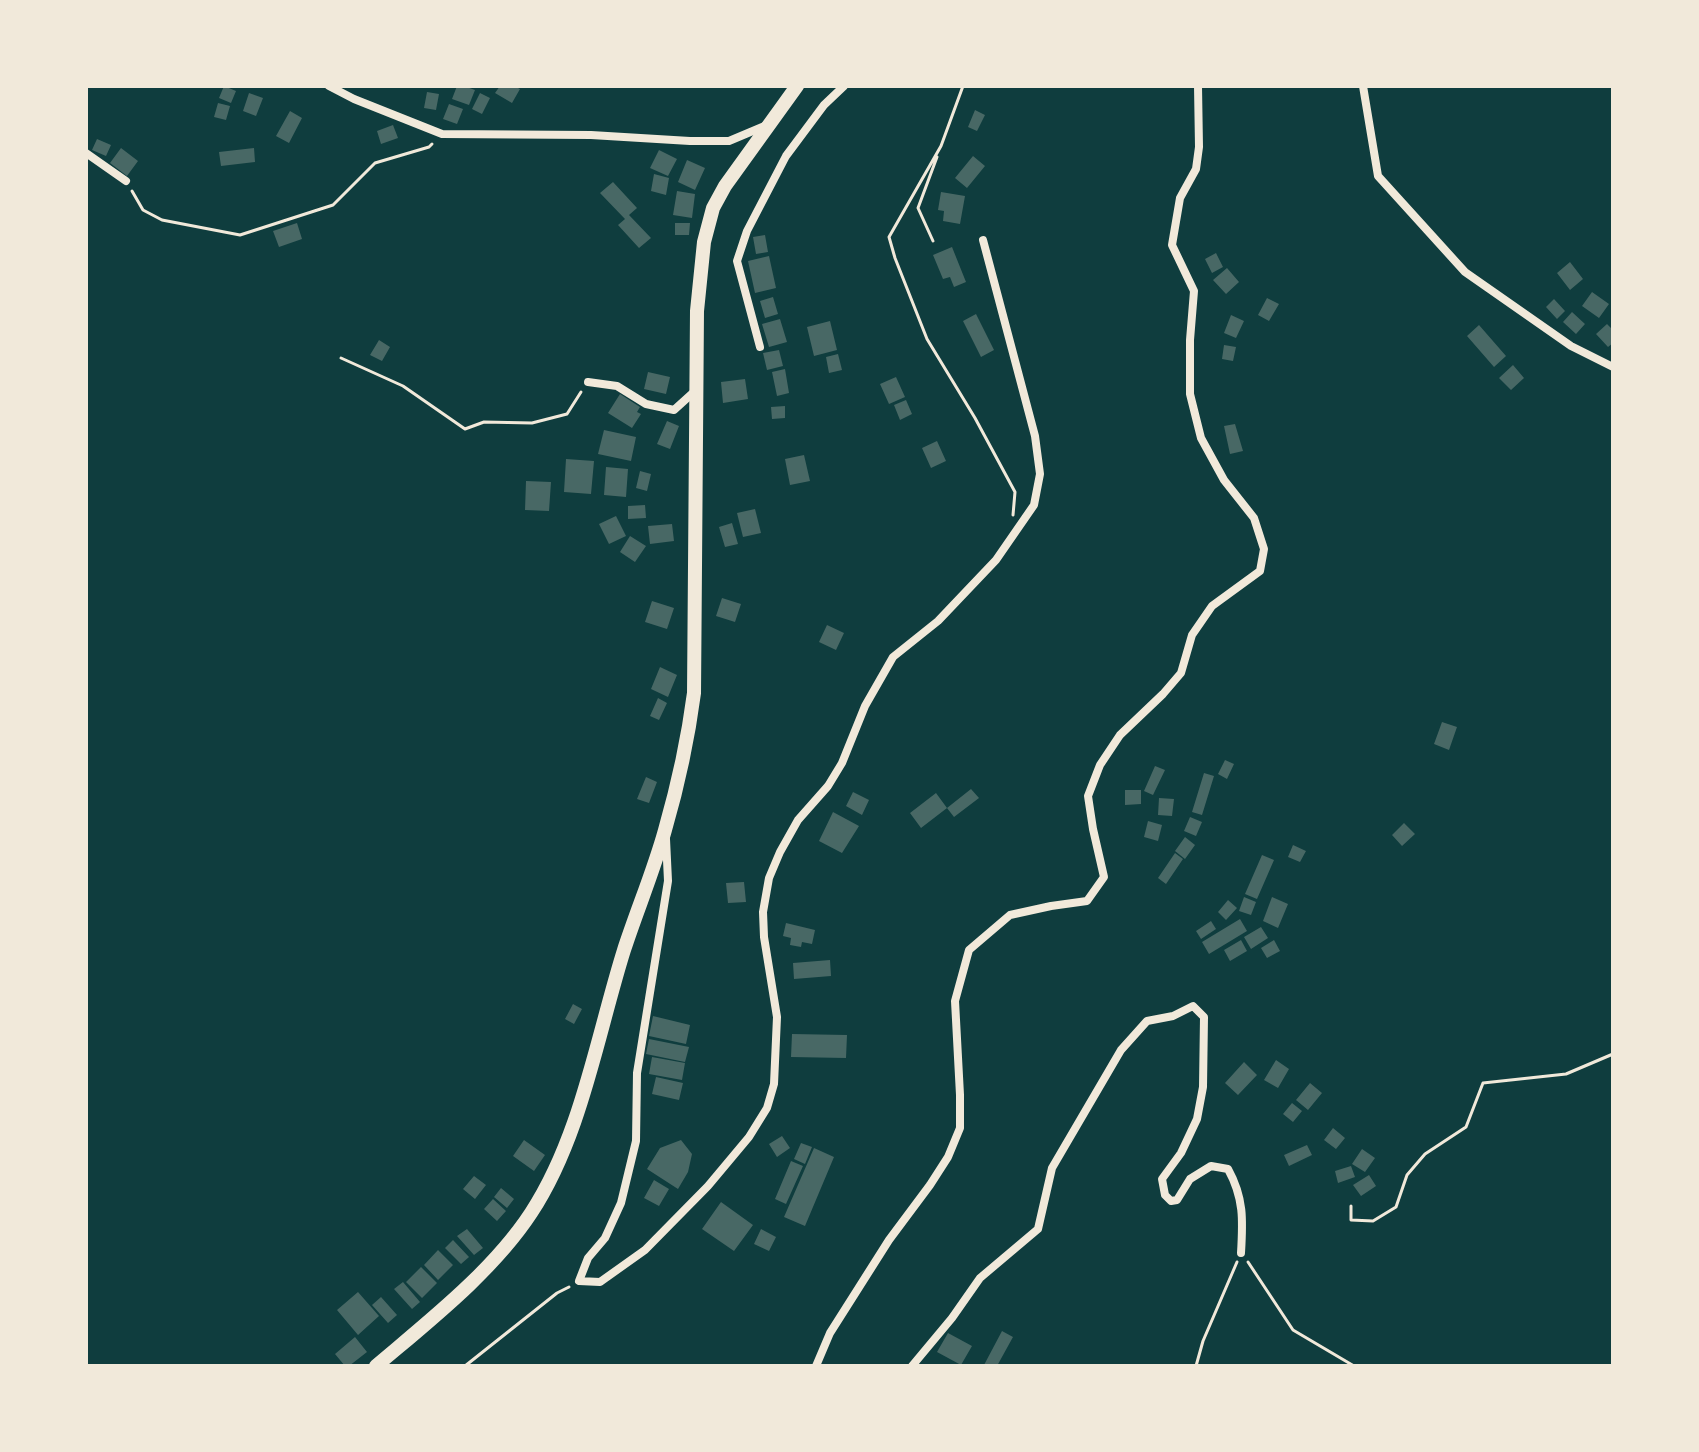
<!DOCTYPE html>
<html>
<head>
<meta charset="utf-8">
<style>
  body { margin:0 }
  #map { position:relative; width:1699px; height:1452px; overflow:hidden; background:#0f3d3e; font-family:Helvetica,sans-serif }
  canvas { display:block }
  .frame { position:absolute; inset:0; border:88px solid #f1e9da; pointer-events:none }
</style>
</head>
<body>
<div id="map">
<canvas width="1699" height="1452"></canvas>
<div class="frame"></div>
</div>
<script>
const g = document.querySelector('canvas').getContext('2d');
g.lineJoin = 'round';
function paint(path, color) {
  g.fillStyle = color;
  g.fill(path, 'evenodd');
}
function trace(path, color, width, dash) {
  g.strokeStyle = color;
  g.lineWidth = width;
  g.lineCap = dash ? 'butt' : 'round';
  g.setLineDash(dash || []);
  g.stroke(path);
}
const building = new Path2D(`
  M224,86L236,91L231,103L219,98Z
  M457,86H464L475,90L469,105L452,99Z
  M500,86H514L520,89L512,103L495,93Z
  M427,92L439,94L436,110L424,108Z
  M249,93L263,98L256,116L243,111Z
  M480,93L490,98L482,114L472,109Z
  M218,103L230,106L226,120L214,117Z
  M449,104L463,109L457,124L443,119Z
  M975,110L985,115L977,131L968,127Z
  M290,111L302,118L289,143L276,136Z
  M393,125L398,138L381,144L377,131Z
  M97,139L111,145L106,156L92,150Z
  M121,148L138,161L127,176L110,163Z
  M254,148L255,162L221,166L219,152Z
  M659,150L677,159L668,176L650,168Z
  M973,156L985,166L967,188L955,178Z
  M687,160L705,168L695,190L678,182Z
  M654,174L669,178L666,195L651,191Z
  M613,182L637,208L629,215L651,238L639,248L618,225L625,219L600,193Z
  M677,191L695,194L692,218L673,215Z
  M941,192L965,196L960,224L943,221L944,211L938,210Z
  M297,223L302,239L279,247L273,231Z
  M675,223H690L689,235H675Z
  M765,235L768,252L756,254L753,237Z
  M952,247L966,282L954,287L950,277L943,279L933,255Z
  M1216,253L1223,267L1212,273L1205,259Z
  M769,256L776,288L755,293L748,261Z
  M1570,262L1583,279L1570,290L1557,273Z
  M1227,268L1239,282L1226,294L1213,280Z
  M1592,292L1609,304L1599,318L1582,306Z
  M773,297L778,314L765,318L760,301Z
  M1267,298L1279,304L1269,321L1258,315Z
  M1554,299L1565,311L1557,319L1546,307Z
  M1572,312L1585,324L1576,334L1563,322Z
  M976,314L994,350L981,357L963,321Z
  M1231,315L1244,321L1236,338L1224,333Z
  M780,319L787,342L769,347L762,324Z
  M830,321L837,350L814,356L807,327Z
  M1607,324L1613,330V343L1608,347L1596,334Z
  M1479,325L1506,356L1494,367L1467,336Z
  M379,340L390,347L382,361L370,355Z
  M1224,345L1236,347L1233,361L1222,359Z
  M779,350L783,366L767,370L763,353Z
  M838,354L842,370L829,373L826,357Z
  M1513,365L1524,378L1511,390L1499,378Z
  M785,369L789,393L777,396L772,372Z
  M648,372L670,377L666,394L644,389Z
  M896,377L905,397L889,404L880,384Z
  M745,379L748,399L723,403L721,382Z
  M620,394L640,407L637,412L641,414L632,428L608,413Z
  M906,400L912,414L900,420L894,405Z
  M785,406V418L772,419L771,407Z
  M667,421L679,426L670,449L657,444Z
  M1235,424L1243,451L1230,454L1224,426Z
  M604,430L636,437L631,461L598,454Z
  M937,441L946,461L931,468L922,448Z
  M804,455L810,481L790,485L785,459Z
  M566,459L594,461L591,494L564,492Z
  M606,467L628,469L626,497L604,495Z
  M640,471L651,474L647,491L636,488Z
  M526,481L551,482L549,511L525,510Z
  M645,505L646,518L628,519V506Z
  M755,509L761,533L743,537L737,513Z
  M616,516L626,536L609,544L599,524Z
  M732,523L738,544L725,547L719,527Z
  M672,524L674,541L650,544L648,526Z
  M630,536L646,546L635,562L620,552Z
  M722,598L741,604L735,622L716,616Z
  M652,601L674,608L667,629L645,622Z
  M827,625L844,633L836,650L819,642Z
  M660,667L677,675L668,697L651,689Z
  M658,698L667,703L659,720L650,716Z
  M1442,722L1457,727L1449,750L1434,744Z
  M1225,760L1234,764L1227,779L1218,774Z
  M1155,766L1165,770L1153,795L1144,791Z
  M1204,773L1214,776L1202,815L1192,812Z
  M646,777L657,782L649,803L637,799Z
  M971,789L979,798L954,817L947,808L921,828L910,813L936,793L947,808Z
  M1125,790H1141V804L1125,805Z
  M853,792L869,800L862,815L846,806Z
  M1159,798L1174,799L1172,816L1158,815Z
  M833,812L859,826L842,853L819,841Z
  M1190,817L1202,822L1196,836L1184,831Z
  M1148,821L1162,825L1158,841L1144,837Z
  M1404,823L1415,834L1402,846L1392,835Z
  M1185,837L1195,845L1185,859L1175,851Z
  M1293,845L1306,851L1300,862L1288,857Z
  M1175,853L1183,859L1166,884L1158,878Z
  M1262,855L1274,860L1257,899L1245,894Z
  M744,882L746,902L728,903L726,883Z
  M1244,897L1256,902L1251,915L1239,911Z
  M1272,897L1288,904L1278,928L1263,921Z
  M1228,900L1237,908L1226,920L1218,912Z
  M1240,919L1247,931L1209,954L1202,942Z
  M1211,921L1216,929L1201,939L1196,931Z
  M786,923L815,930L812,944L802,942L801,947L790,945L791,938L783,936Z
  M1261,927L1268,938L1251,949L1244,937Z
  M1241,940L1247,951L1230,961L1224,950Z
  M1274,940L1280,951L1267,958L1261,948Z
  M830,960L831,976L794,979L793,963Z
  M573,1004L582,1009L574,1024L565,1019Z
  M653,1016L690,1025L686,1044L649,1036Z
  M792,1034L847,1035L846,1058L791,1057Z
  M649,1039L689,1047L685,1062L646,1054Z
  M652,1057L685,1063L682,1080L649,1074Z
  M1276,1060L1289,1069L1278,1088L1264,1080Z
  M1244,1062L1257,1075L1238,1095L1225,1083Z
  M656,1077L683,1083L679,1100L652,1094Z
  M1310,1083L1322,1093L1308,1110L1296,1100Z
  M1292,1103L1302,1111L1293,1122L1283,1114Z
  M1333,1128L1345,1138L1336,1149L1324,1140Z
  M782,1136L790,1148L777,1157L769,1144Z
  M524,1140L545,1155L534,1171L513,1156Z
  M681,1140L692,1154L688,1172L678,1189L647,1169L660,1148Z
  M801,1143L812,1147L805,1164L794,1159Z
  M1307,1145L1312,1155L1289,1166L1284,1155Z
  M814,1148L834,1157L805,1226L784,1217Z
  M1362,1149L1375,1158L1365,1172L1352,1164Z
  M791,1161L803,1166L786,1204L775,1199Z
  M1351,1166L1355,1177L1338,1183L1335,1171Z
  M1369,1175L1376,1186L1361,1196L1353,1185Z
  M474,1176L486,1185L475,1199L463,1189Z
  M654,1180L669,1189L659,1206L644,1198Z
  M501,1188L514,1199L507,1208L494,1197Z
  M493,1199L506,1211L497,1221L484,1209Z
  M721,1202L753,1225L734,1251L702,1229Z
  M467,1229L483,1248L474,1255L457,1236Z
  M761,1229L776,1237L769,1251L754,1244Z
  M453,1240L469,1257L461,1264L445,1248Z
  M438,1250L453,1265L438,1280L424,1265Z
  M421,1267L437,1283L422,1298L406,1282Z
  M403,1282L420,1302L412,1309L394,1289Z
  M358,1292L379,1316L358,1335L337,1310Z
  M381,1297L397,1315L388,1323L372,1305Z
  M1002,1331L1013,1337L997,1366H985L984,1365Z
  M948,1333L972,1346L961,1365L937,1352Z
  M355,1337L367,1352L349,1366H345L335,1354Z`);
const path = new Path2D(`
  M941,146L889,237L895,258L927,339L975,418L1015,492L1013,515
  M941,146L963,86
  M132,191L143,210L162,220L240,235L333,205L375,163L429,147L432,144
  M933,241L918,208L937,157
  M341,358L403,386L465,429L484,422L532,423L567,414L581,392
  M1351,1206V1220L1373,1221L1396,1207L1407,1175L1425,1154L1466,1127L1483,1083L1566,1074L1613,1054
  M1248,1262L1293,1330L1354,1366
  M465,1366L557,1293L569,1287
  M1196,1366L1203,1341L1237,1262`);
const minor = new Path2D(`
  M329,86L354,99L442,134L591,135L690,141H729L767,125
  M1363,86L1378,176L1465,272L1571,346L1613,367
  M86,153L126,181
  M760,347L737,261L747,231L786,156L824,105L844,86
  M588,382L617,386L646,404L674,410L695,391
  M666,839L668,881L637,1073L636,1141L621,1203L605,1238L588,1258L579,1281L600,1282L645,1250L708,1186L749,1137L767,1108L774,1084L777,1017L764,937L763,912L769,878L780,852L798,820L828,786L842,763L865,706L893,657L938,621L996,560L1034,505L1040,474L1035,436L983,240
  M816,1366L830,1333L889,1240L930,1185L948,1157L960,1128V1095L955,1001L969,950L1010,915L1051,906L1087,901L1104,877L1093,829L1088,796L1100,765L1120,735L1163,694L1181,673L1192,635L1212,606L1260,571L1264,549L1254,518L1224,480L1201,438L1190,394V340L1194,291L1172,245L1180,198L1196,169L1199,147L1198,86
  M912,1366L952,1318L980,1278L1038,1229L1052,1168L1121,1050L1147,1021L1173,1016L1193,1006L1204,1017L1203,1087L1197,1119L1181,1153L1162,1179L1165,1195L1171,1201L1177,1200L1190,1179L1211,1166L1228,1169C1244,1198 1243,1220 1241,1253`);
const primary = new Path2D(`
  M376,1366C429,1321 493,1271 531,1213C581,1137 597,1036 624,950C637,910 654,870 665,830C678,785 688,739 694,693L697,311L704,242L713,208L725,186L797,86`);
paint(building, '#486865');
trace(path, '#f1e9da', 3);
trace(minor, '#f1e9da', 8);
trace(primary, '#f1e9da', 14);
</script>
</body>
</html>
